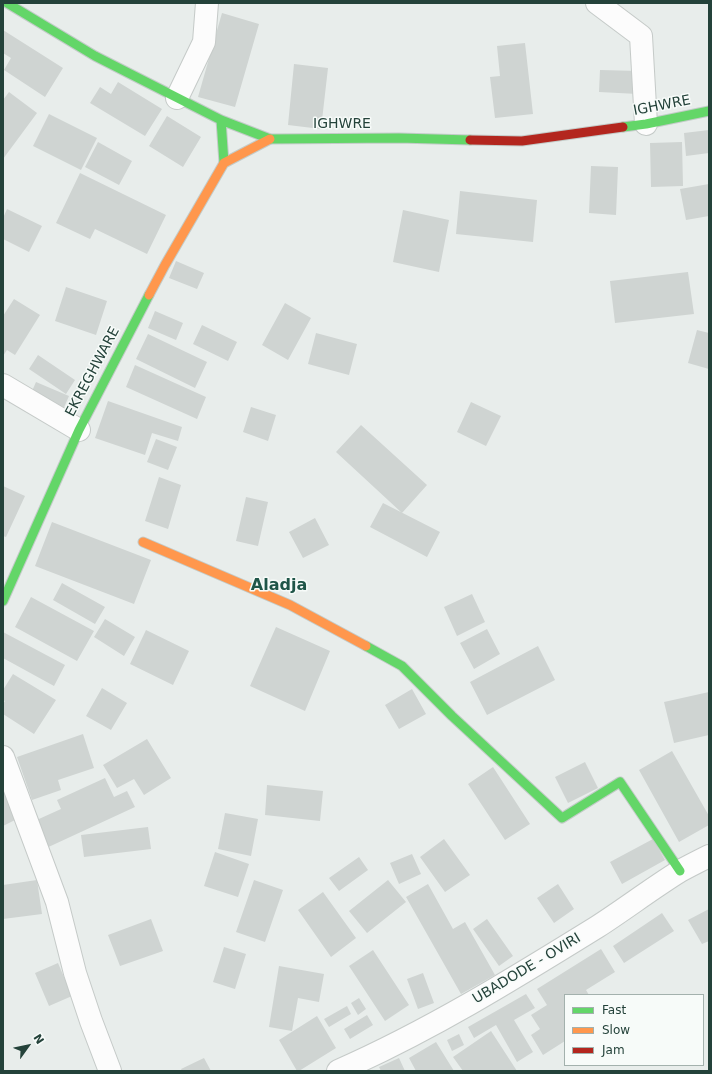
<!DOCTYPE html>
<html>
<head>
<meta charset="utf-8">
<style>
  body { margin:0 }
  #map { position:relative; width:712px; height:1074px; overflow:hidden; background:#e8edeb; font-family:"DejaVu Sans",sans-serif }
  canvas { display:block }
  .frame { position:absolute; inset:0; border:4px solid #24423a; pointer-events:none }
  .legend { position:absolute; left:564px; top:994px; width:140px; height:72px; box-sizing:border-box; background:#f7fbf9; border:1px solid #a3b1ad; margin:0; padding:5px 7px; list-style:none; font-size:12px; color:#24423a }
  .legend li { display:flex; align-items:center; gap:8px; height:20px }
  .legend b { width:20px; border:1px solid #a3b1ad }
  .north { position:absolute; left:8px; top:1026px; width:40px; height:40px; -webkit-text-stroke:3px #f7fbf9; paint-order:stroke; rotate:57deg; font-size:11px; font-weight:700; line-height:16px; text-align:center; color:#24423a }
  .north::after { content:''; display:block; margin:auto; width:14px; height:18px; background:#24423a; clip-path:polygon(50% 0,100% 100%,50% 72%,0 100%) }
</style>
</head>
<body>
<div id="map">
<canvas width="712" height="1074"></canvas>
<div class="frame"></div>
<ul class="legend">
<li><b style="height:5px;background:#63d668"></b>Fast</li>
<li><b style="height:5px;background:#ff974d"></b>Slow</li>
<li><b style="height:5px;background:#b3261e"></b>Jam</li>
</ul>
<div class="north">N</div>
</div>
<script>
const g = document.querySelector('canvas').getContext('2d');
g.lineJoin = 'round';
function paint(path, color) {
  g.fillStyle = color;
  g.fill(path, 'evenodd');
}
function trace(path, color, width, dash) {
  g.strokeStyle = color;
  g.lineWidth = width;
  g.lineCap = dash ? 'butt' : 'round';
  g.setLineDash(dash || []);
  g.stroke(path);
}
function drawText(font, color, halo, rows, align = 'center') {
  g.font = font + ' "DejaVu Sans",sans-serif';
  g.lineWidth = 3;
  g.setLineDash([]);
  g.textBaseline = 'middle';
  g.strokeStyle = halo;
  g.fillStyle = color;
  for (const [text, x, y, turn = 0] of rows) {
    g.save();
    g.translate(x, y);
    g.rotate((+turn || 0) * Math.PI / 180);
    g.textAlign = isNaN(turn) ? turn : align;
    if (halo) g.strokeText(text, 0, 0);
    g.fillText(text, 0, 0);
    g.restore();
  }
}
const building = new Path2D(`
  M222,13L259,24L235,107L198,97Z
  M3,30L63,68L45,97L4,70L11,58L3,53Z
  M525,43L533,114L495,118L490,77L500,76L497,46Z
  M294,64L328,68L321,129L288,125Z
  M600,70L639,71L638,94L599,92Z
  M118,82L162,109L145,136L90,103L100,87L111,94Z
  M9,92L37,113L3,159V100Z
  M49,114L97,138L81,170L33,146Z
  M167,116L201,137L183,167L149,146Z
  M709,130V153L686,156L684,133Z
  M98,142L132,161L119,185L85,167Z
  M682,142L683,186L651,187L650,143Z
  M591,166L618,167L616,215L589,213Z
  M80,173L166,215L147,254L95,229L90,239L56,223Z
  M709,184V216L686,220L680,189Z
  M460,191L537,200L533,242L456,234Z
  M7,209L42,226L29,252L3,239V218Z
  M403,210L449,220L439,272L393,262Z
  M176,261L204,273L197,289L169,278Z
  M688,272L694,314L615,323L610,281Z
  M66,287L107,301L96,335L55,321Z
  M14,299L40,315L15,355L7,350L3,356V316Z
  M285,303L311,318L288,360L262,345Z
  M155,311L183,323L176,340L148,328Z
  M202,325L237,342L228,361L193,344Z
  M697,330L709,333V369L688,363Z
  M316,333L357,344L349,375L308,364Z
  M148,334L207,362L195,388L136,359Z
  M38,355L75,380L66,394L29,369Z
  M135,365L206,397L197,419L126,387Z
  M36,382L69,396L62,412L29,398Z
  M108,401L182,427L178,441L152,433L145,455L95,438Z
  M471,402L501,416L486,446L457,432Z
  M251,407L276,415L268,441L243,432Z
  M361,425L427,485L402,513L336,452Z
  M156,439L177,447L168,470L147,462Z
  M159,477L181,485L168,529L145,521Z
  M3,486L25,496L6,537L3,536Z
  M246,497L268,502L258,546L236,541Z
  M383,503L440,532L427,557L370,527Z
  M315,518L329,545L303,558L289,532Z
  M52,522L151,560L134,604L35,566Z
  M62,583L105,607L95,624L53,600Z
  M472,594L485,622L457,636L444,607Z
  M31,597L94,631L77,661L15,627Z
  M105,619L135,637L124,656L94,637Z
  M276,627L330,651L305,711L250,686Z
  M487,629L500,654L474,669L460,643Z
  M146,630L189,651L173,685L130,664Z
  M3,632L65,665L54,686L3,658Z
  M538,646L555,680L487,715L470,682Z
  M13,674L56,700L34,734L3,714V704L5,701L3,700V690Z
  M102,688L127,703L111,730L86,716Z
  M412,689L426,714L399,729L385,705Z
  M709,692V735L674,743L664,702Z
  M83,734L94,768L58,780L61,790L32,800L17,757Z
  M147,739L171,778L144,795L134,779L117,788L103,765Z
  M672,751L709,816V825L679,842L639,770Z
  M585,762L598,788L568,803L555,777Z
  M493,767L530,824L505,840L468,784Z
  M105,778L114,797L127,791L135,807L42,850L30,823L61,809L57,800Z
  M267,785L323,791L320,821L265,815Z
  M3,790L17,819L3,826Z
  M225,813L258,819L251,856L218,849Z
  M148,827L151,849L84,857L81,835Z
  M444,839L470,875L445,892L420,857Z
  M653,839L665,860L622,884L610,862Z
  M215,852L249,864L238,897L204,886Z
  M412,854L421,874L399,884L390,863Z
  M359,857L368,870L339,891L329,878Z
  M37,880L42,914L3,919V885Z
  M254,880L283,890L265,942L236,932Z
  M388,880L406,902L367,933L349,911Z
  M428,884L453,929L465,922L495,975L461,994L406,897Z
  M558,884L574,909L554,923L537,898Z
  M323,892L356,938L331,957L298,910Z
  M709,909V941L702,944L688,920Z
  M662,913L674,931L624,963L613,946Z
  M151,919L163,951L120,966L108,935Z
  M487,919L513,956L499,966L473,929Z
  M224,947L246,954L235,989L213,982Z
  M601,949L615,972L586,990L589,995H565V1041L543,1055L531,1035L540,1029L531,1015L547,1005L537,989Z
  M373,950L409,1005L385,1021L349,966Z
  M58,963L72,996L49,1006L35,973Z
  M279,966L324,974L319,1002L298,998L292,1031L269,1027Z
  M423,973L434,1003L418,1009L407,979Z
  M526,994L535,1008L514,1020L533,1052L517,1062L496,1025L474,1038L468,1027Z
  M359,998L366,1009L358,1015L351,1003Z
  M347,1006L351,1014L329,1027L324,1019Z
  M367,1015L373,1025L350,1039L344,1029Z
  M317,1016L336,1048L299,1071H297L279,1040Z
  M491,1031L517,1071H463L453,1057Z
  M459,1034L464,1045L452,1051L447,1040Z
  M436,1042L454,1071H416L409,1058Z
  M204,1058L211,1071H182L181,1069Z
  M399,1058L405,1071H381L379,1067Z`);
const street = new Path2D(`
  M597,3L641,36L646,124
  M177,98L204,42L207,3
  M3,385L79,430
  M3,757L57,902L75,973L91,1021L110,1071
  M338,1071C429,1031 513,979 597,927C625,909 651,889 680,871C689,866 699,861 709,856`);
const fast = new Path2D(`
  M7,3L95,56L221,120L270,139L399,138L470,140
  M221,120L224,163
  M623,127L646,124L709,111
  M3,601L79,430L149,295
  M366,646L402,666L452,716L562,818L620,782L680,871`);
const slow = new Path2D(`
  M149,295L165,265L224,163L270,139
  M143,542L290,605L366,646`);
const jam = new Path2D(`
  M470,140L522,141L623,127`);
const streetNames = [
  ["IGHWRE",662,106,-11],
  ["IGHWRE",342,124],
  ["EKREGHWARE",93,372,-62],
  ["UBADODE - OVIRI",527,969,-31]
];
const quarterNames = [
  ["Aladja",279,586]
];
paint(building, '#cfd4d2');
trace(street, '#c5cac8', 24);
trace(fast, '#c3cbc8', 11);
trace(slow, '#c3cbc8', 11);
trace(jam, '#c3cbc8', 11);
trace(street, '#fcfcfc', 22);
trace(fast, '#63d668', 9);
trace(slow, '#ff974d', 9);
trace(jam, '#b3261e', 9);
drawText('14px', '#24423a', '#f7fbf9', streetNames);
drawText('bold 16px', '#1f5548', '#f7fbf9', quarterNames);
</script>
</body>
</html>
